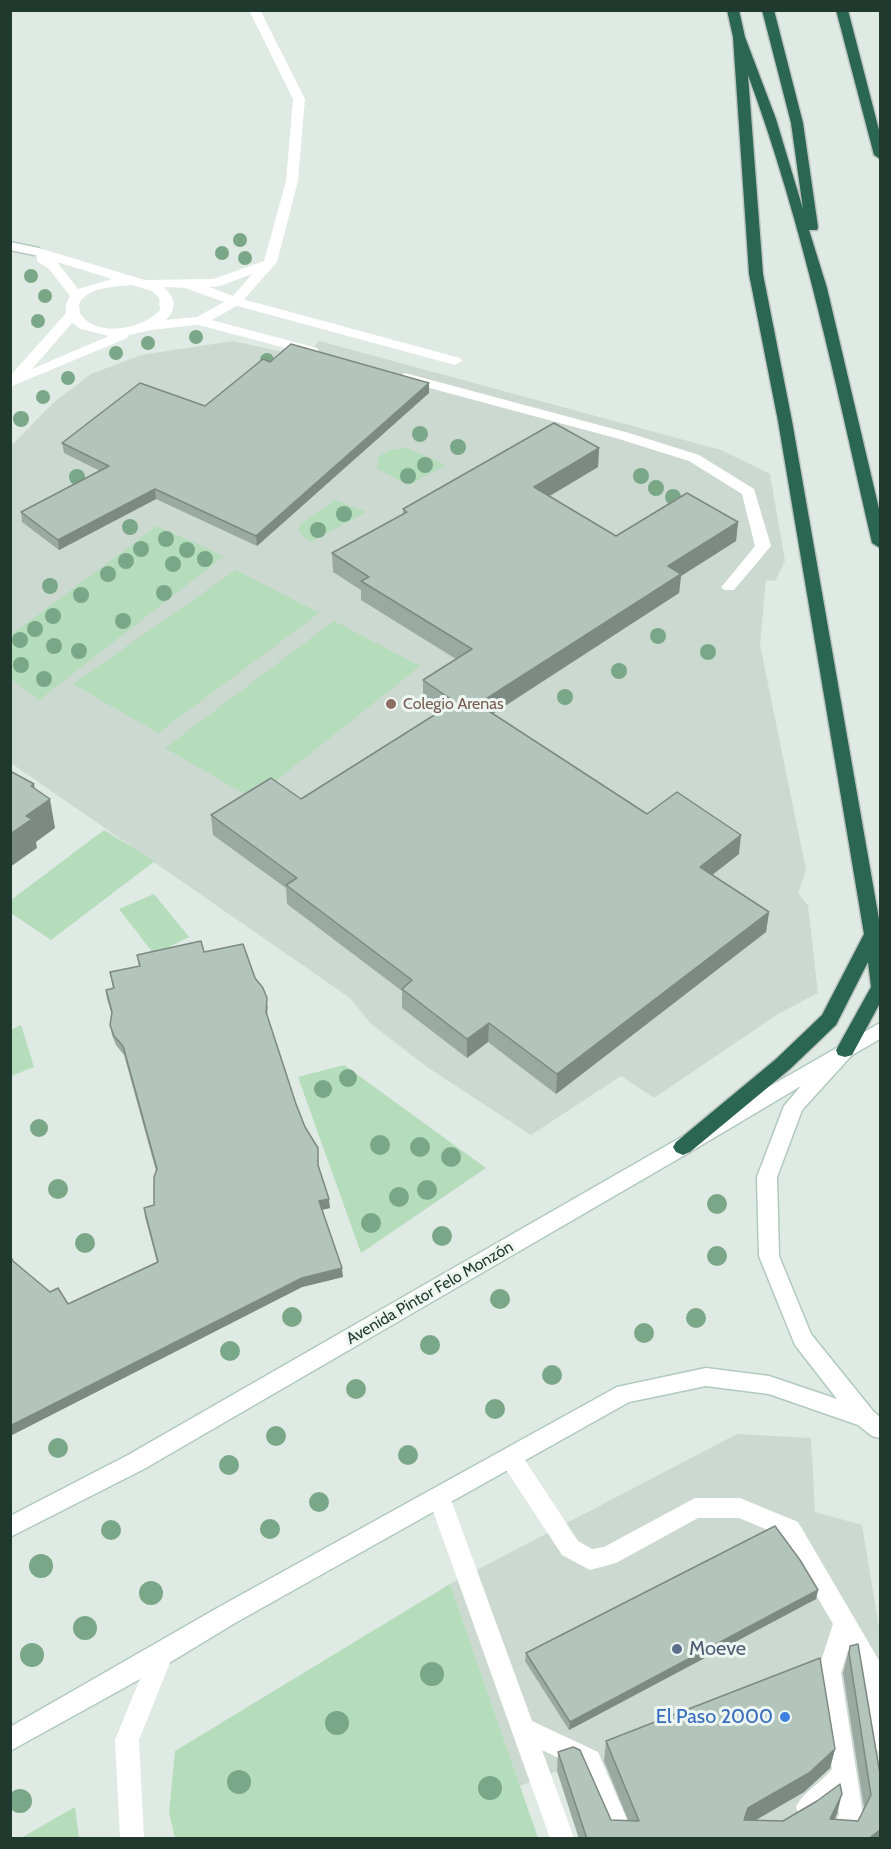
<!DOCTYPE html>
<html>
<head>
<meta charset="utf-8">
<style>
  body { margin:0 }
  #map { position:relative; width:891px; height:1849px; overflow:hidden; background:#deeae3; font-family:Cabin,sans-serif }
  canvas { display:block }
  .frame { position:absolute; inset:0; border:12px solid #1f392f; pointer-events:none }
</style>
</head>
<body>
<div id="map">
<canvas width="891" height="1849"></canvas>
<div class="frame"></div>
</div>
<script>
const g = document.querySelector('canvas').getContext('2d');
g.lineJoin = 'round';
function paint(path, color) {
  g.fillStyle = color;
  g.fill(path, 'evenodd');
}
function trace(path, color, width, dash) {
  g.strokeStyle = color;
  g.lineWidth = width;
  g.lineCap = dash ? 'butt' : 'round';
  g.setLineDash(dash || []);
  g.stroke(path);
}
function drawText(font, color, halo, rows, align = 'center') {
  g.font = font + ' Cabin,sans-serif';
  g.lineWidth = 6;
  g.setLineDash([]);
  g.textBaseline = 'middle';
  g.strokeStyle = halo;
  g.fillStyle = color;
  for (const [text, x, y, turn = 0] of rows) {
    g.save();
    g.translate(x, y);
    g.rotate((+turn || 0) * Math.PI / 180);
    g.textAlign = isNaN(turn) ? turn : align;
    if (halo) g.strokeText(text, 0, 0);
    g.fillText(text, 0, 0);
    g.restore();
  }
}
const built = new Path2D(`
  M233,341L292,354L311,351L319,341L721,450L770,474L785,561L775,581L766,580L760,645L806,870L798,893L808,906L818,993L778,1014L654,1098L621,1076L531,1135L427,1067L370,1023L350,998L11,763V446L53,403L91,374L141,355Z
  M737,1434L811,1438L815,1512L862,1525L880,1634V1666L853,1664L880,1828L579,1838L557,1771L520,1786L450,1584Z`);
const green = new Path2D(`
  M407,448L446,465L409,485L377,469L378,457L390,450Z
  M335,500L366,512L311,542L299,533V525Z
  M157,526L224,556L39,700L11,679V635Z
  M236,570L319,613L158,733L73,684Z
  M334,621L420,666L253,799L165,748Z
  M104,830L155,861L51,940L11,913V900Z
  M154,894L189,937L154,954L119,909Z
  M21,1025L34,1067L11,1076V1030Z
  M344,1065L486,1168L361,1253L298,1077Z
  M450,1584L538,1838H175L169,1812L175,1751Z
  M75,1807L79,1838H21Z`);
const lane = new Path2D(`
  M235,297L460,358L462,361L455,365L230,304L228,301Z
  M200,317L317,348L319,351L312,355L195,324L193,321L195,318Z
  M405,373L629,433L699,455L754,489L771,546L734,590H724L721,587L724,584L755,546L742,494L689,461L619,439L400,380L398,377Z
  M511,1448L519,1451L578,1541L592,1549L604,1547L695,1498H740L798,1522L880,1662V1752L872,1748L868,1740L859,1667L848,1650L841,1673L863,1815L852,1838H827L839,1814L837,1801L808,1819L799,1815L796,1807C802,1793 821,1783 832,1769L817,1673L833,1624L782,1536L739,1518H698L616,1563L590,1570L562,1555L503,1465L500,1458L503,1451Z
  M439,1487L447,1490L450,1497L532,1721L598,1752L635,1838H611L580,1768L542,1750L574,1838H550L428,1497L431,1490Z
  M161,1644L169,1647L173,1655L139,1740L144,1838H120L115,1740L153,1647Z`);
const street = new Path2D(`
  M249,10H260L305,99L298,181L277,262L240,304L205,324L151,330L129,335L127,338L10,387L11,375L66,313V304L70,296L49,269L37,261V256L27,251L29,248H39L145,280L213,279L264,261L286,181L293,99ZM57,262L112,279L78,289ZM252,274L233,296L209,287L220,286ZM132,285L152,291L159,298L160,310C143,329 96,339 80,313L79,304C89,286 114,287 132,285ZM164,287L185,288L224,302L197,317L166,320C177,308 176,299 164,287ZM72,323L81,329L109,336L32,369Z`);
const secondary = new Path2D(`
  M10,242L39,248L41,251L34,255L10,250Z
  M880,1023V1039L852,1055L802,1110L777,1177L779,1256L811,1334L873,1411L880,1417V1438L872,1436L858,1425L769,1394L706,1386L629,1402L235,1623L169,1663L10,1751V1727L219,1607L617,1387L706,1368L769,1376L837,1399L795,1345L759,1256L757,1177L784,1106L801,1086L690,1152L144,1469L10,1537V1516L128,1455Z`);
const highway = new Path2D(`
  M727,10H739L745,37L776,119L803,209L791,123L762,10H774L803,123L818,227L817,230H809L827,288L880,513V548L872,543C836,386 804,227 748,75L763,274L792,421L880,925V1003L852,1055L845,1057L838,1055L836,1050L871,987L868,962L836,1025L790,1069L690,1152L683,1155L676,1152L673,1147L676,1142L776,1059L822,1015L864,934L778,421L749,274L733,37Z
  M836,10H848L880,134V159L874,155Z`);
const trees = [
  [240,240,7],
  [222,253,7],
  [245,258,7],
  [31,276,7],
  [45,296,7],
  [38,321,7],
  [196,337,7],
  [148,343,7],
  [116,353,7],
  [267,360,7],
  [68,378,7],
  [43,397,7],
  [21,419,8],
  [420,434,8],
  [458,447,8],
  [425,465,8],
  [408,476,8],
  [641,476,8],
  [77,477,8],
  [656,488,8],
  [673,497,8],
  [344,514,8],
  [130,527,8],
  [318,530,8],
  [166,539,8],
  [141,549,8],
  [187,550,8],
  [205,559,8],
  [126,561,8],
  [173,564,8],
  [108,574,8],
  [50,586,8],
  [164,593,8],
  [81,595,8],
  [53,616,8],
  [123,621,8],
  [35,629,8],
  [658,636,8],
  [20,640,8],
  [54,646,8],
  [79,651,8],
  [708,652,8],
  [21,665,8],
  [619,671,8],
  [44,679,8],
  [565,697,8],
  [348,1078,9],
  [323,1089,9],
  [39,1128,9],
  [380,1145,10],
  [420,1147,10],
  [451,1157,10],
  [58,1189,10],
  [427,1190,10],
  [399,1197,10],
  [717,1204,10],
  [371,1223,10],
  [442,1236,10],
  [85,1243,10],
  [717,1256,10],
  [500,1299,10],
  [292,1317,10],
  [696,1318,10],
  [644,1333,10],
  [430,1345,10],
  [230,1351,10],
  [552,1375,10],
  [356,1389,10],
  [495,1409,10],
  [276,1436,10],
  [58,1448,10],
  [408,1455,10],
  [229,1465,10],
  [319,1502,10],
  [270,1529,10],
  [111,1530,10],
  [41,1566,12],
  [151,1593,12],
  [85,1628,12],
  [32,1655,12],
  [432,1674,12],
  [337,1723,12],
  [239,1782,12],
  [490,1788,12],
  [20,1801,12]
];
const wall = new Path2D(`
  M270,362L429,393L257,546L156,499L59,550L22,522L21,512L100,471L64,453L62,443L205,406Z
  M599,448L598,467L549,496L616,536L738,522L736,541L681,576L679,593L493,714L647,814L739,854L712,875L769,912L766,932L556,1094L488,1042L467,1058L402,1008V991L287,904L286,888L213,835L211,815L301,799L440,711L423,700V680L456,659L361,600V590L333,572L332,553L403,514V509Z
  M204,952L255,978L268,1007L267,1016L296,1104L319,1167L330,1208L322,1210L343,1277L302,1287L10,1436L13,1261L50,1292L68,1304L157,1262L145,1217L144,1208L154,1205L156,1171L124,1055L116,1045L112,1035L110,1025L112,1015L107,999L106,990L113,988L110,972L139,967L137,955Z
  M818,1590L816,1599L569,1730L525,1661L526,1653Z
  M850,1646L880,1839H579L557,1771L558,1752L611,1820H628L604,1761L606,1741L835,1749L830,1768L804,1792L755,1820L783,1821L837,1814L834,1820L858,1821L864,1808L843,1673Z`);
const shadedWall = new Path2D(`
  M429,383V393L257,546L256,536Z
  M599,448L598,467L533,506L534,487Z
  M155,489L156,499L59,550L58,540Z
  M738,522L736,541L681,576L679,593L478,723V704L668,566Z
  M34,784L38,808L50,799L55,828L36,842L37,848L10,867V834L26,816L31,786Z
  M741,835L739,854L698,886L700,867Z
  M769,912L766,932L556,1094L557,1074Z
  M489,1023L488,1042L467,1058V1039Z
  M329,1199L330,1208L320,1210L319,1201Z
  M342,1268L343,1277L302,1287L10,1436V1426L302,1278Z
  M818,1590L816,1599L569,1730L570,1722Z
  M835,1749L830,1768L804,1792L744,1827V1820L748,1808Z
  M842,1794L837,1814L825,1838L830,1819Z
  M880,1830V1839H868Z`);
const building = new Path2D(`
  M291,344L429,383L256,536L155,489L58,540L21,512L109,466L62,443L140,383L205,406L263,359L270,362Z
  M554,423L599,448L534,487L616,536L687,493L738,522L668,566L681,574L478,704L647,814L677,792L741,835L700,867L769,912L557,1074L489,1023L467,1039L402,989L412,980L286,885L297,878L211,815L271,778L301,799L455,702L423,680L472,649L361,581L369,577L332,553L407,512L403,509Z
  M10,771L34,784L31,786L50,799L26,816L32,819L10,834Z
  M201,941L204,952L243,944L255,978L263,988L267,998L266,1012L296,1104L305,1127L318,1148V1165L329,1199L319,1201L342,1268L302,1278L10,1426V1256L13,1261L50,1292L58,1288L68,1304L158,1262L144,1208L154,1205V1177L157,1169L123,1046L114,1036L110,1025L112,1012L106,990L114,988L110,972L140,966L137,955Z
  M775,1526L800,1560L818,1590L570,1722L526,1653Z
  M858,1644L880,1774V1830L868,1839H587L558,1752L573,1747L580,1750L611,1820L639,1821L606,1741L820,1658L835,1749L809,1773L748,1808L744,1820L783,1821L817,1801L840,1784L842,1794L830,1819L858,1821L871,1795L849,1653L850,1646Z`);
const markers = [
  [391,704,6,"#8d6e63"],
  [677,1649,6,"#5c6f8a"],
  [785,1717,6,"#3f7fe0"]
];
const educationNames = [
  ["Colegio Arenas",403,704]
];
const streetNames = [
  ["Avenida Pintor Felo Monzón",430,1293,-30]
];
const nearServicenames = [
  ["Moeve",689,1649]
];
const nearShopnames = [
  ["El Paso 2000",773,1717]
];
paint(built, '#ccd9d1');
paint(green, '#b5dcbb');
trace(secondary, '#b1cabd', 3);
trace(highway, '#bcc4c1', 3);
paint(lane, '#fff');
paint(street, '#fff');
paint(secondary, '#fff');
paint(highway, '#2a6652');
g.fillStyle = '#7aa787';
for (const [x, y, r] of trees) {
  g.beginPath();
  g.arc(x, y, r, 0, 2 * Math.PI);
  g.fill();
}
paint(wall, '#9aa9a1');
paint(shadedWall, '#7d8983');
paint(building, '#b3c4bb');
trace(building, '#7d8983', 1.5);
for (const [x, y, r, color] of markers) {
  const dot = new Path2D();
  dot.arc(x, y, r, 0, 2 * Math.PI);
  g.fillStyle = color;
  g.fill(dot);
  trace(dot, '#eef6f1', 2);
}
drawText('16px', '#785e54', '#eef6f1', educationNames, 'left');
drawText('16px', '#1f392f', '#eef6f1', streetNames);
drawText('20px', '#4e5e75', '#eef6f1', nearServicenames, 'left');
drawText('20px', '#366cbe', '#eef6f1', nearShopnames, 'right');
</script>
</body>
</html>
